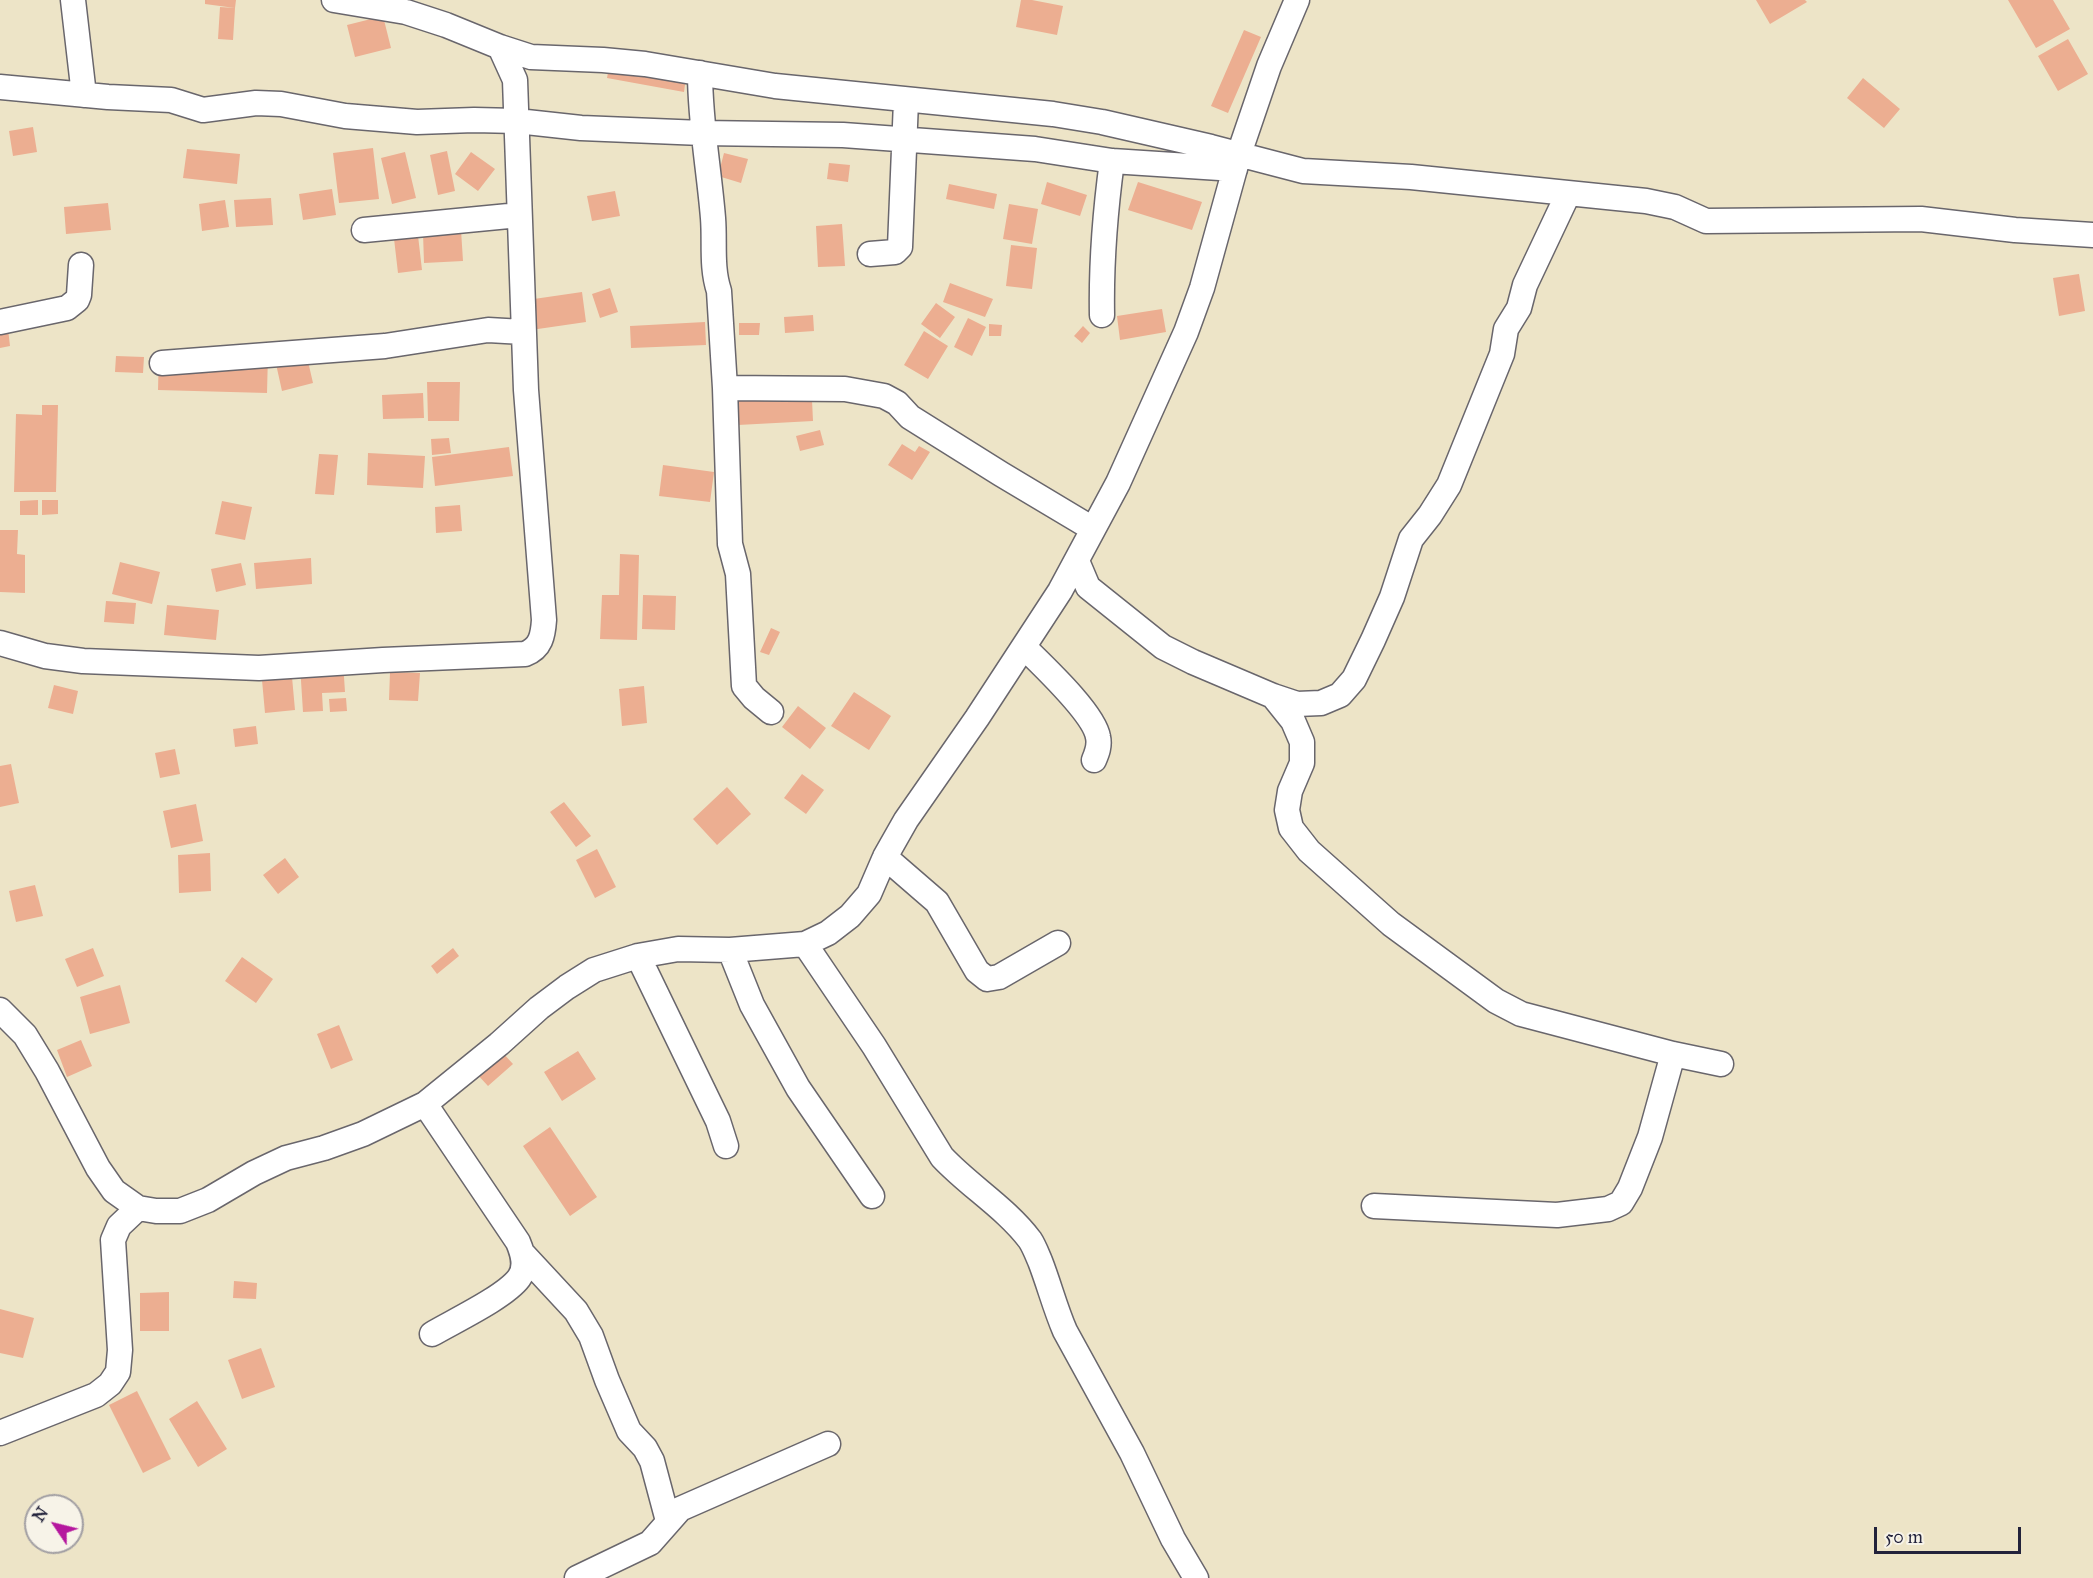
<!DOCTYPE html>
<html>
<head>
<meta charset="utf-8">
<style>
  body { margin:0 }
  #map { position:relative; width:2093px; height:1578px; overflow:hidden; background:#ede4c7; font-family:"IM FELL Great Primer",serif }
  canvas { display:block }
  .north { position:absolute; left:24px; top:1494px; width:60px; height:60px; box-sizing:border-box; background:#f7f3e8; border:2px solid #a29fa3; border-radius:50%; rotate:305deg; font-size:16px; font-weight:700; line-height:24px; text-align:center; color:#22223b }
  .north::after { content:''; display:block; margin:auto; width:21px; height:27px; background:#b5179e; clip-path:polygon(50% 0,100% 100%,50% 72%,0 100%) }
  .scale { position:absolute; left:1874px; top:1527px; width:147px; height:27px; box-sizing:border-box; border:3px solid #22223b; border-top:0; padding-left:8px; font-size:18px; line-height:21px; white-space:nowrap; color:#22223b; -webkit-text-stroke:4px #f7f3e8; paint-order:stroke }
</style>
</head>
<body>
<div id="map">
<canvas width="2093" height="1578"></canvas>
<div class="north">N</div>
<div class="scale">50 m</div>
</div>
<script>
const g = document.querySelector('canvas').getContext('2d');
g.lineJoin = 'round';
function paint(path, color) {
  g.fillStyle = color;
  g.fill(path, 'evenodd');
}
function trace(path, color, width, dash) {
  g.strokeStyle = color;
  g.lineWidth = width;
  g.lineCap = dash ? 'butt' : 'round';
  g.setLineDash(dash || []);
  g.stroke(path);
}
const building = new Path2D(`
  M205,0H236L235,8L205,4Z
  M1021,0H1032L1063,6L1057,35L1016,27Z
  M1756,0H1805L1807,2L1770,24Z
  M2008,0H2053L2070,29L2036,48Z
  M220,7L235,8L233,40L218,39Z
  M383,16L391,48L355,57L347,25Z
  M1244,30L1261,37L1228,113L1211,106Z
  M2068,39L2088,74L2058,91L2038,56Z
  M611,56L687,70L684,92L607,78Z
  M1863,78L1900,109L1884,128L1847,98Z
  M33,127L37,152L13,156L9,131Z
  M373,148L379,199L339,203L333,153Z
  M187,149L240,154L237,184L183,178Z
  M447,151L455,191L438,195L430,155Z
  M405,152L416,198L392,204L381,158Z
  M471,152L495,169L478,191L455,174Z
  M724,153L748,159L741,183L718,176Z
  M829,163L850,165L848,182L827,179Z
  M1047,182L1087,195L1080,216L1041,204Z
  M1138,182L1202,202L1192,230L1128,210Z
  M949,184L997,194L994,209L946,199Z
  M332,189L336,215L303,220L299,194Z
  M615,191L620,216L592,221L587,196Z
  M271,198L273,225L236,227L234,200Z
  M225,200L229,227L202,231L199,204Z
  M108,203L111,230L66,234L64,207Z
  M1009,204L1038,209L1032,244L1003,239Z
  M842,224L845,266L818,267L816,226Z
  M417,227L422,270L398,273L393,230Z
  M461,230L463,261L424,263L423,233Z
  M1011,245L1037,248L1032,289L1006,286Z
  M2079,274L2085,311L2059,316L2053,278Z
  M950,283L993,299L985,317L943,302Z
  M610,288L618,312L600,318L592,294Z
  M582,292L586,322L531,330L527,300Z
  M936,303L955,317L940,338L921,324Z
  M1162,309L1166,332L1120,340L1117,316Z
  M813,315L814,331L785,333L784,317Z
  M968,318L986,327L972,356L954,347Z
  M7,320L10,346L0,348V321Z
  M705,322L706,345L631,348L630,326Z
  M739,323H760L759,335H739Z
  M989,324L1002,325L1001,336H989Z
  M1083,326L1090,333L1082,343L1074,336Z
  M924,331L948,346L928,379L904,365Z
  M159,351L268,354L267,393L158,390Z
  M116,356L144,357L143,373L115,372Z
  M307,357L313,383L282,391L276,364Z
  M811,379L813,421L738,425L737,398Z
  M427,382H460L459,421H428Z
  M423,393L424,418L383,419L382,395Z
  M42,405H58L56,492H14L16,414L42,415Z
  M820,430L824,445L800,451L796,436Z
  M449,438L451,453L432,455L431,439Z
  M902,444L915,452L919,446L930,452L912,480L888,465Z
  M509,447L513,476L435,486L432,457Z
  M368,453L425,456L423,488L367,485Z
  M319,454L338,455L334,495L315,494Z
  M663,465L714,472L710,502L659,496Z
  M38,500V515H20V501Z
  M42,500H58V514L42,515Z
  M222,501L252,507L245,540L215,534Z
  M460,505L462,531L436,533L435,507Z
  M0,530H18L17,554L25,555V593L0,592Z
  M620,554L639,555L637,640L600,639L602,595H619Z
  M311,558L312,584L256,589L254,563Z
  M120,562L160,572L152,604L112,594Z
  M241,563L246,585L216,592L211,569Z
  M643,595L676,596L675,630L642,629Z
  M106,601L136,603L134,624L104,622Z
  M167,605L219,610L216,640L164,635Z
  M771,628L780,632L769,655L760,652Z
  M343,662L345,692L322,693L323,711L303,712L300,665Z
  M291,666L295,710L265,713L261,669Z
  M390,672L420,673L418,701L389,700Z
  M54,685L78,691L73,714L48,708Z
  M644,686L647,723L622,726L619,689Z
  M854,692L891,716L869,750L831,726Z
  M346,698L347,711L330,712L329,699Z
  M798,706L826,728L810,749L782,727Z
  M256,726L258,744L235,747L233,729Z
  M175,749L180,774L160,778L155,753Z
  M11,764L19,803L0,807V766Z
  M802,774L824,790L806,814L784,798Z
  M727,787L751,814L717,845L693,819Z
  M564,802L591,836L576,847L550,812Z
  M196,804L203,841L171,848L163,811Z
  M597,849L616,887L595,898L576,860Z
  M210,853L211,891L179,893L178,855Z
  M285,858L299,877L278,894L263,875Z
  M35,885L43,916L16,922L9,891Z
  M93,948L104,976L77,987L65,959Z
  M453,948L459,956L437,974L431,966Z
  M242,957L273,979L256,1003L225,981Z
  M120,985L130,1023L90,1034L80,997Z
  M339,1025L353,1060L331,1069L317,1034Z
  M81,1040L92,1066L67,1077L57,1050Z
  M501,1051L513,1064L488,1086L476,1073Z
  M578,1051L596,1079L562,1101L544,1072Z
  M550,1127L597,1197L570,1216L523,1146Z
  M234,1281L257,1283L256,1299L233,1298Z
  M169,1292V1331H140V1293Z
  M0,1309L34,1318L23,1358L0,1353Z
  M261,1348L275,1387L242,1399L228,1360Z
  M137,1391L171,1459L143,1473L109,1405Z
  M197,1401L227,1449L198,1467L169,1419Z`);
const minor = new Path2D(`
  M73,0L84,95
  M334,0L406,12L446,25L500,47L531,57L603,60L645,64L775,86L1053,114L1102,122L1211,147L1303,171L1411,177L1646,201L1675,207L1706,221L1921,219L2015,230L2093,235
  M700,73C700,122 709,169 713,218C715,242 711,267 719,291L725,388L730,544L738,574L744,686L754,698L771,712
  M0,87L108,97L171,100L203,110L256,103L281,104L345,116L417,122L474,120L517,121L581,128L702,133L843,135L1035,149L1112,161L1235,169
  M364,230L519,215
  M870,254L895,252L900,247L906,101
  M1102,315C1101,262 1105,213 1112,161
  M0,322L67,308L77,300L79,295L81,265
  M162,363L385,346L488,330L523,332
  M725,388L845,389L884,396L897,403L910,417L1001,474L1093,529
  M1077,561L1088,587L1163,647L1193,662L1273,696L1297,704L1321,703L1340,695L1354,679L1373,640L1392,597L1411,539L1430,515L1449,485L1502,354L1506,329L1519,308L1525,285L1568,194
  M0,643L45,656L83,661L259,668L383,660L525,654C541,648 543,635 544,620L526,390L515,80L500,47
  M1024,647C1043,666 1094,713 1098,737C1100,746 1097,753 1094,760
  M1273,696L1293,721L1302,742V763L1290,791L1287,810L1291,828L1309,851L1391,924L1496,1001L1521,1014L1673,1054L1721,1064
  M885,857L937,902L977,971L987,979L999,977L1058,943
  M805,944L874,1046L942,1157C969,1186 1006,1208 1030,1240C1034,1246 1037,1254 1040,1261C1049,1284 1055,1308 1065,1331L1132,1453L1173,1539L1196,1578
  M730,950L752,1005L798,1088L872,1196
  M638,956L718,1121L726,1146
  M0,1010L25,1035L47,1071L98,1168L114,1191L138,1208L156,1211H180L208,1200L254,1173L286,1158L324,1148L363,1134L425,1104L499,1044L539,1008L567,987L594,970L638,956L678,949L730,950L805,944L828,933L850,916L869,894L885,857L906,820L977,718L1060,591L1118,483L1186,332L1202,288L1239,154L1269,66L1297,0
  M425,1104L518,1242C523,1254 527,1267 519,1278C505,1297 454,1321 432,1334
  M1374,1206L1557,1215L1608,1209L1621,1203L1630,1188L1650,1137L1673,1054
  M524,1255L576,1311L591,1336L607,1380L629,1431L645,1448L652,1461L668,1521
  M0,1433L96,1395L110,1384L118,1372L120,1350L113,1240L119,1226L138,1208
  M577,1578L650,1543L680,1509L828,1444`);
paint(building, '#ecae91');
trace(minor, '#69666c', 27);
trace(minor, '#fff', 24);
</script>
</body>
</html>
